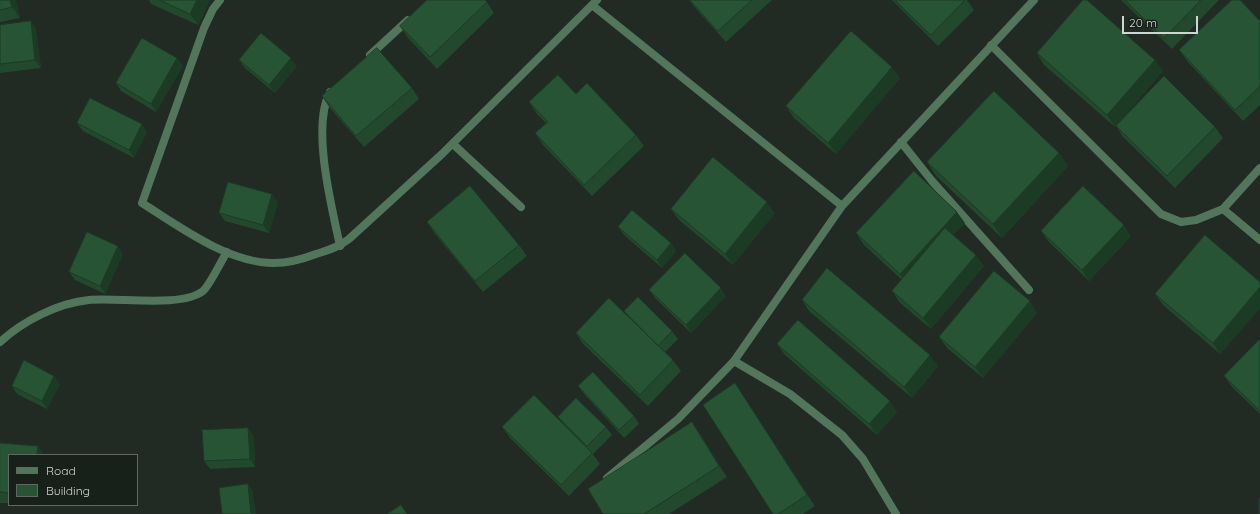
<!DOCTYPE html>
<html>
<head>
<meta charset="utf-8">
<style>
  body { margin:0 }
  #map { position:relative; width:1260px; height:514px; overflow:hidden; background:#212a23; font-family:Quicksand,sans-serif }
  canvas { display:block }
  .legend { position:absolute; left:8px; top:454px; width:130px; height:52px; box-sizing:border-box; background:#18201a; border:1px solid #616863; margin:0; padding:5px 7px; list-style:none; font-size:12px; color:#cfd5d0 }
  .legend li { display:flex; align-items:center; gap:8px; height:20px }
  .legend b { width:20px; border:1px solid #616863 }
  .scale { position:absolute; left:1122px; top:16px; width:76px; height:18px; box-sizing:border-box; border:2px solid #cfd5d0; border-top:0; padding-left:5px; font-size:12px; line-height:14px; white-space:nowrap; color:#cfd5d0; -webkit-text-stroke:3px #18201a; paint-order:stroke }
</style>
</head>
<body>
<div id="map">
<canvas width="1260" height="514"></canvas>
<ul class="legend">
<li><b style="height:5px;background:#51765b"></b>Road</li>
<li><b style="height:11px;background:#275435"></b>Building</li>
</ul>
<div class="scale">20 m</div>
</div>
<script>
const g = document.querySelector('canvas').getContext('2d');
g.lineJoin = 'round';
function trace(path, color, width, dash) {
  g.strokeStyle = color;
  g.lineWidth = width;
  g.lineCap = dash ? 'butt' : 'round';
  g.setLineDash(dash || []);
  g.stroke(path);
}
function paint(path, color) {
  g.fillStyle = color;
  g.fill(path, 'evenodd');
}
const minor = new Path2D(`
  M220,0L213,9L204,28L142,203C180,227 228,263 274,263C289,263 303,259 316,254C328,250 339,247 349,239L442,154L597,0
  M592,5L842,206
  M991,45L1161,214L1181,222L1196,220L1223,209L1260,168
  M370,55L408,20
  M330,92C311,127 332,208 340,246
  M901,142L932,181L1029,290
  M453,144L521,207
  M1223,209L1260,240
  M0,342C23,321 58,303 89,300C117,297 182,308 203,291C210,285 221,261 227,252
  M734,361L790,394L842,435L863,459L896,514
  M607,478L678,419L734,361L842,206L1034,0`);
const wall = new Path2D(`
  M0,0H16L20,18L0,22Z
  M149,0H210L198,25L151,4Z
  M689,0H772L726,42L695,8Z
  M892,0H967L974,10L938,46Z
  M1121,0H1219L1172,49Z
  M487,2L494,13L437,69L408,38L400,26Z
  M31,21L36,29L41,68L0,73V25Z
  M1260,21V105L1243,121L1187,61L1179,50Z
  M1037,53L1155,60L1163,71L1115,127L1044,65Z
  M239,60L297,66L275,93L245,68Z
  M183,66L156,112L121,91L116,83Z
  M900,78L836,154L794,118L786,106Z
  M412,88L419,99L364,147L329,107L322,96Z
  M576,94L636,135L644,146L592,196L543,145L535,133L546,123L537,114L529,102Z
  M77,123L147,132L134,158L83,131Z
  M1116,126L1215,127L1223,138L1175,188L1123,137Z
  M1059,153L1068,166L1002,238L936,176L927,162Z
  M278,202L269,233L225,221L219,213Z
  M671,209L775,213L733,265L679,220Z
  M427,222L519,245L527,256L483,292L435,234Z
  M965,223L953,235L984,266L931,329L900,303L892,291L902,280L864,245L856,233Z
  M618,227L671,243L676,251L662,268L624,235Z
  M1041,231L1131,236L1089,281L1049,242Z
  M123,254L105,294L75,280L69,272Z
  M1260,282V308L1220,354L1163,305L1155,294Z
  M649,290L726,296L691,333L655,298Z
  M802,300L938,366L912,398L809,311Z
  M624,311L672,331L678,339L665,352L673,360L681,371L648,406L583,344L576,333L628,316Z
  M1037,313L983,378L947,348L939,337Z
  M1260,339V414L1232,387L1224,376Z
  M777,344L897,412L877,435L785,355Z
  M60,384L47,409L17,394L12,386Z
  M578,386L634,416L639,424L624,438L584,394Z
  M743,395L815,506L803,514H773Z
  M558,417L606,427L612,435L593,454L564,425Z
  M502,427L592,453L600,464L569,496L510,438Z
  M700,434L727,477L669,514H603Z
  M254,436L255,467L210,469L204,461Z
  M0,443L9,455V503H0Z
  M26,505H41V506Z`);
const shadedWall = new Path2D(`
  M10,0H16L20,18L12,7Z
  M197,0H210L198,25L190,14Z
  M31,21L36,29L41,68L35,60Z
  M177,58L183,66L156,112L151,104Z
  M291,58L297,66L275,93L269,85Z
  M1155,60L1163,71L1115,127L1107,115Z
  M892,67L900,78L836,154L828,143Z
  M142,124L147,132L134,158L129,150Z
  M1059,153L1068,166L1002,238L993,224Z
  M272,194L278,202L269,233L263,225Z
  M767,202L775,213L733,265L725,254Z
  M957,212L965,223L907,285L900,274Z
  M1124,225L1131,236L1089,281L1082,270Z
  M671,243L676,251L662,268L657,260Z
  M118,246L123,254L105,294L100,286Z
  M976,255L984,266L931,329L923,318Z
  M1260,287V308L1220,354L1213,343Z
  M721,288L726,296L691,333L686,325Z
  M1030,301L1037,313L983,378L975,367Z
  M930,355L938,366L912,398L904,387Z
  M54,376L60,384L47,409L42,401Z
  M735,383L743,395L815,506L807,495Z
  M890,401L897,412L877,435L869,424Z
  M692,422L700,434L727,477L719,466Z
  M248,428L254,436L255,467L250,459Z
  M38,446L44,455H37Z
  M248,484L253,492L256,514H251Z`);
const building = new Path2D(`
  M0,0H10L12,7L0,10Z
  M160,0H197L190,14Z
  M427,0H485L487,2L430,57L400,26Z
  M690,0H752L718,31Z
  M895,0H965L931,35Z
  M1083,0H1087L1155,60L1107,115L1037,53Z
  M1125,0H1201L1164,38Z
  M1232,0H1240L1260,21V86L1235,110L1179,50Z
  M31,21L35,60L0,64V25Z
  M851,31L892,67L828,143L786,106Z
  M261,33L291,58L269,85L239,60Z
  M142,38L177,58L151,104L116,83Z
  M377,48L412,88L356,136L322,96Z
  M558,75L576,94L587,83L636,135L584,185L535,133L548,122L529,102Z
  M1164,76L1215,127L1167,176L1116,126Z
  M994,91L1059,153L993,224L927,162Z
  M90,98L142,124L129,150L77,123Z
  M713,157L767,202L725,254L671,209Z
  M914,171L957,212L900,274L856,233Z
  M228,182L272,194L263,225L219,213Z
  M470,186L519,245L475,281L427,222Z
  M1083,186L1124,225L1082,270L1041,231Z
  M632,210L671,243L657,260L618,227Z
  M945,228L976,255L923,318L892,291Z
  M87,232L118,246L100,286L69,272Z
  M1205,235L1260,282V287L1213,343L1155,294Z
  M685,253L721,288L686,325L649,290Z
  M827,268L930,355L904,387L802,300Z
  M994,271L1030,301L975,367L939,337Z
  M638,297L672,331L658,346L624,311Z
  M609,298L673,360L640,395L576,333Z
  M798,320L890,401L869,424L777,344Z
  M1260,339V411L1224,376Z
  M24,360L54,376L42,401L12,386Z
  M593,372L634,416L619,430L578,386Z
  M735,383L807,495L778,514H773L703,405Z
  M534,395L592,453L561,485L502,427Z
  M576,398L606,427L587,446L558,417Z
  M692,422L719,466L644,514H603L588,489Z
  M248,428L250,459L204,461L202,430Z
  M0,443L38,446L37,455H9V493L0,492Z
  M248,484L251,514H222L219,488Z
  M1259,498H1260V514H1259Z
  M401,505L407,514H387Z`);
trace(minor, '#51765b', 8);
paint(wall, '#22482e');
paint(shadedWall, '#1b3b25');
paint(building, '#275435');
trace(building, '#1b3b25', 1);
</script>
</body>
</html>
